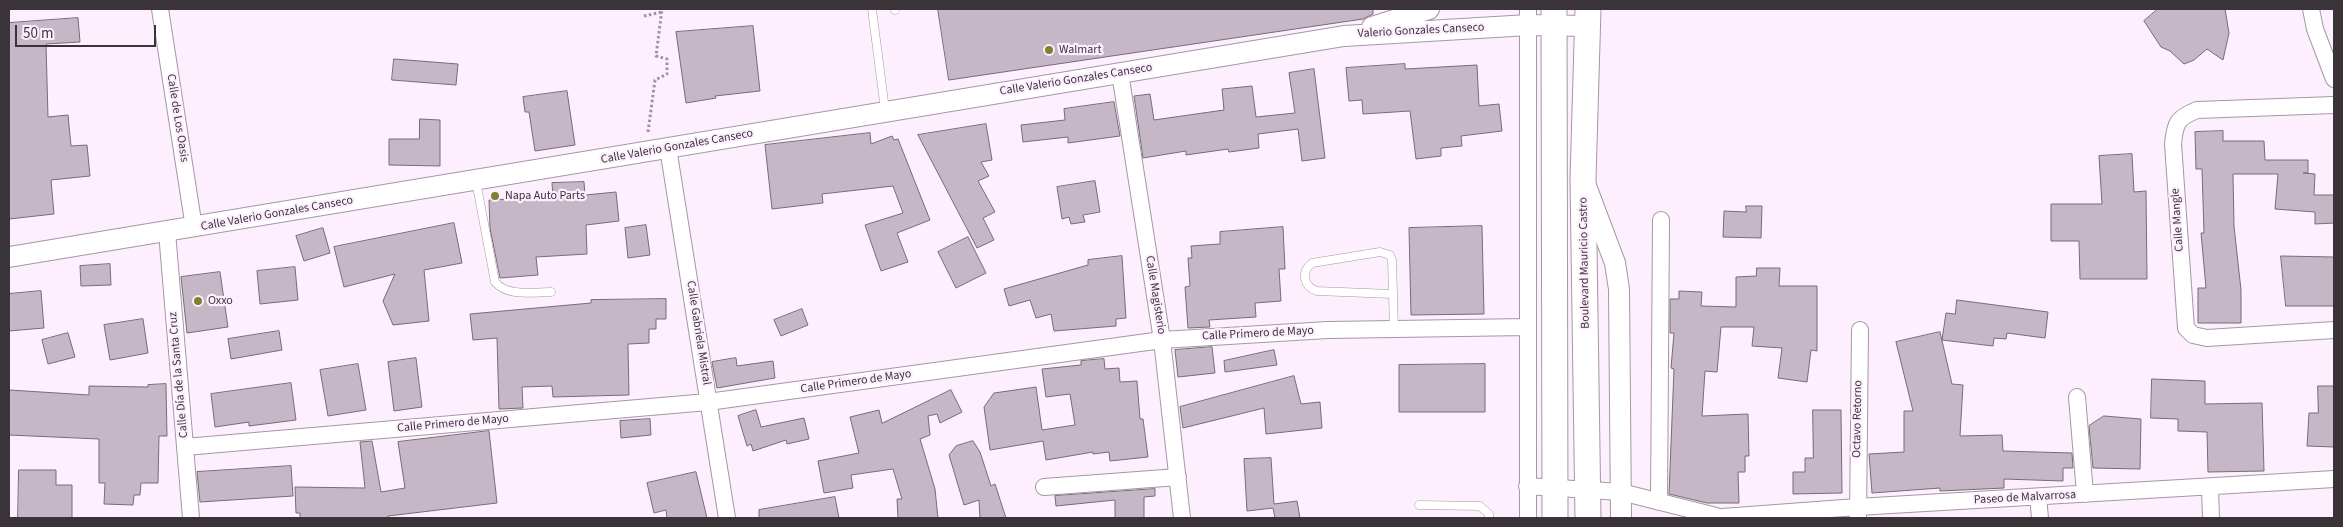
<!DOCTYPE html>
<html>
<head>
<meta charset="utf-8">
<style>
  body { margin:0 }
  #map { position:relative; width:2343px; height:527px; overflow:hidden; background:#feefff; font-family:"Source Sans 3",sans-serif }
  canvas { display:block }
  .frame { position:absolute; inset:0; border:10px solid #3a343a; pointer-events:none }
  .scale { position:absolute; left:15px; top:25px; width:141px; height:22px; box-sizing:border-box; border:2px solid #3a343a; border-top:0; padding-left:6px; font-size:15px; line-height:18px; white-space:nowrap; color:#3a343a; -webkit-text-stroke:4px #feefff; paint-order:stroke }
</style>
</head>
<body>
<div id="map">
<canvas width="2343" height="527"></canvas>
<div class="frame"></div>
<div class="scale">50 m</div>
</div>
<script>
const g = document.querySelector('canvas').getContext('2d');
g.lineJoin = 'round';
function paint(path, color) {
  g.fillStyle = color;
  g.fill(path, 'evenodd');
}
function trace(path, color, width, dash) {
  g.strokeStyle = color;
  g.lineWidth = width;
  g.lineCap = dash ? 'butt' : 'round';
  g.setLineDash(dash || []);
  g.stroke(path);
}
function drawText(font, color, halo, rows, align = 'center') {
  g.font = font + ' "Source Sans 3",sans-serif';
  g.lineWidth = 4.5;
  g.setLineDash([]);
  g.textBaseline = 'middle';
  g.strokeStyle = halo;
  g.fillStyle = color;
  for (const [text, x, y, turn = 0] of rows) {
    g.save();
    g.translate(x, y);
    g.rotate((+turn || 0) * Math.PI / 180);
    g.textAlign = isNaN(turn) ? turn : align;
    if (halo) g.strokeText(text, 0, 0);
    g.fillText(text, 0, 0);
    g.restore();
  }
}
const building = new Path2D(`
  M938,9H1373V14L1363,19L949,80Z
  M2158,9H2225L2229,33L2223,60L2207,49L2194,60L2184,64L2170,51L2161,47L2144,21Z
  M78,18L80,42L46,44L48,117L68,115L71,146L87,145L90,176L51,180L54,214L9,219V23Z
  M753,26L760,91L715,96L716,98L686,103L676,32Z
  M394,59L458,64L456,85L392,80Z
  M1405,64V69L1477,65L1479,106L1499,104L1502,131L1461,136L1462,146L1441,148V156L1416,159L1410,111L1363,114L1362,100L1349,101L1346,68Z
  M1314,69L1325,158L1302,161L1298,129L1258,134L1259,148L1229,152L1228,149L1186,155V151L1143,158L1134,96L1150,94L1154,120L1224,110L1222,89L1252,86L1256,117L1295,113L1289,73Z
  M567,91L575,145L535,151L529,112H525L523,97Z
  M1114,102L1120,136L1068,143V137L1023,142L1021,125L1065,120L1064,109Z
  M420,119L440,120V166L389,165V139H419Z
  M986,124L992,160L981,162L989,176L978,181L995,212L983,218L994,240L977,248L918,135Z
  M2223,131V141H2264L2265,160H2308V173H2303L2315,174L2314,195H2334V223L2315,224V212L2275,209L2278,174H2233L2234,226L2241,290V323H2198V288H2206L2201,233H2204L2202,169H2196L2195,132Z
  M870,133L871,144L892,136L894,140L898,139L930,220L897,233L908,262L881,271L865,225L903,213L893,186L822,194L823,203L772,209L765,145Z
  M2132,154L2134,192L2146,191L2147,279H2080L2079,241H2051V204H2102L2099,156Z
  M1095,181L1100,212L1083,215L1085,222L1071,224L1069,217L1062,219L1057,187Z
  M584,182L585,195L616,192L619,221L586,225L587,254L536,257L538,275L500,278L490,228L489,200L553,197L552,183Z
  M1746,206H1762L1761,238L1723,237L1724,211L1746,212Z
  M454,223L462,263L424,270L429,321L393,325L383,301L395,274L344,287L334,247Z
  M646,225L650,255L628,258L625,228Z
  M1482,226L1484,314L1411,315L1409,228Z
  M1283,227L1285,269H1279L1281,301L1255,303L1256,317L1209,320L1210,327L1188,328L1185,287L1190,286L1188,258H1192L1191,246L1220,244V232Z
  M323,228L330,253L304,261L296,236Z
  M968,237L986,273L956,288L938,252Z
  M1122,256L1126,318L1116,319V326L1054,331L1051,314L1036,318L1030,300L1009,306L1004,289L1088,265V260Z
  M2281,256L2334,257V306H2286Z
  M110,264L111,285L81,286L80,266Z
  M295,267L298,300L260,304L257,271Z
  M1757,268H1780L1779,286H1817V351L1811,350L1807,382L1778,378L1782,348L1752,346L1754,327H1721L1717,372L1705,371L1702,416L1748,414L1749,456H1745V472H1738L1739,503H1707L1669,494L1674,369L1671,368L1674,333H1670V299H1679V291L1702,292L1701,306L1736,307V277L1756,276Z
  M220,272L228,327L187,333L181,277Z
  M41,291L44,328L9,331V294Z
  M666,299V319H656V329H649V343L628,344L629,395L553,397L552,386L522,387L523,408L499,409L497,338L473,340L470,314L591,303V300Z
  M1957,300L2048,312L2045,338L2007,333L2006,339L1994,338L1993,346L1942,340L1946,313L1955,314Z
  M802,309L808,325L781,336L774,320Z
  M143,319L148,353L110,360L104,325Z
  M279,331L282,350L231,359L228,339Z
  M1940,332L1952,384L1963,385L1960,436L2002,435L2003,451L2072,453L2073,468H2063V481L2004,479V488L1940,491V488L1872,493L1869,454L1904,452V411H1913L1896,342Z
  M68,333L75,357L48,364L42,340Z
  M1212,347L1215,373L1178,377L1175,350Z
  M1274,350L1277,365L1225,372L1224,361Z
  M416,358L422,407L394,411L388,362Z
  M736,358L737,366L773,361L775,378L717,388L712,362Z
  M1104,359L1105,369L1119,368L1120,382L1137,381L1140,419H1143L1148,457L1110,461L1109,452L1093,454V452L1046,460L1043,441L990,450L984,407L994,393L1036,387L1042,430L1075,425L1070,394L1046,397L1042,369L1081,365V361Z
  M358,364L366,410L328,416L320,370Z
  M1485,364V412H1399V365Z
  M1294,376L1301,404L1320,402L1322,428L1266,434L1264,408L1183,428L1180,407Z
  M2152,379L2205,381V404L2262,403L2264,471L2208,472L2207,432L2178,431V419L2151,418Z
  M291,383L296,420L249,426V422L215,427L211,394Z
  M166,384L167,436H159L158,483H141L140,495H134L133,505L104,504L105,483H99V439L9,435V390L89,395V386L148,387V385Z
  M2318,386H2334V447L2307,446L2309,413H2318Z
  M951,390L962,412L940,423L937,414L928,416L930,435L920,439L935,489L938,518H898L897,499H902L893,469L851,475L853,488L824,493L818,461L859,453L850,417L879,410L882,423Z
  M756,410L761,427L804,418L809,439L787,444L786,440L753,451L751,444L747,446L738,416Z
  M1813,410H1841L1842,493L1793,494V472H1805V458H1813Z
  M2104,416L2141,419L2140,469L2093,468L2089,426Z
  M650,419L651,435L621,438L620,421Z
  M489,431L497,503L388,516V518H300V513H296L295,487L365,488L360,442L372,441L381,492L405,488L398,442Z
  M973,441L980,452L991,486L995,484L1006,518H980L979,500L964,505L949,455L956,446Z
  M1271,458L1274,504L1297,501L1300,518H1275L1273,508L1247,511L1244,459Z
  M291,466L293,496L200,502L197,472Z
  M19,470H56V485H72V518H18Z
  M696,472L707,518H667L666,510L654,513L647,483Z
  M1155,489V496L1144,497V518H1115V500L1056,506L1055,496Z
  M835,497L839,518H759V510Z`);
const path = new Path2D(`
  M644,16L662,12
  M648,132L655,80L667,74V59L656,56L662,9`);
const service = new Path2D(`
  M872,9L885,110
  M895,9V10
  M476,181L495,282C508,297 532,292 551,292
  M1392,294L1317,291C1304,287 1300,272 1312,263L1380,252L1390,255L1392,260L1394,329
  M1419,505L1480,506L1489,514V518`);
const minor = new Path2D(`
  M160,9L194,228
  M2311,9L2315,29L2334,79
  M1120,73L1162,340L1182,518
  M2334,105L2197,110C2177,118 2175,123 2173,144L2186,328L2193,335L2207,338L2334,330
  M668,148L727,518
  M167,232L191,518
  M2077,397L2085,494
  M185,447L708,402L1162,340L1328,330L1527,327
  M1527,486L1621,492L1716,516
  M1044,487L1178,477
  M2210,488L2211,518
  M2038,497L2040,518
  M1659,502L1661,220
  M1528,518V9
  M1709,518L1857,507L2334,479
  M1858,518L1860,330`);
const tertiary = new Path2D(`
  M1372,27L1429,9
  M1586,186L1615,263L1619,289L1621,518
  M9,257L1344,36L1529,25L1587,26`);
const primary = new Path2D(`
  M1554,9L1555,518
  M1588,9L1583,179L1588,518`);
const markers = [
  [1049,50,5,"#7b832f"],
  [495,196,5,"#7b832f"],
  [198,301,5,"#7b832f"]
];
const streetNames = [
  ["Valerio Gonzales Canseco",1421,31,-3],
  ["Calle Valerio Gonzales Canseco",1076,80,-9],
  ["Calle de Los Oasis",177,118,81],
  ["Calle Valerio Gonzales Canseco",677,147,-10],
  ["Calle Valerio Gonzales Canseco",277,214,-10],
  ["Calle Mangle",2178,220,-94],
  ["Boulevard Mauricio Castro",1585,263,-91],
  ["Calle Magisterio",1155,295,81],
  ["Calle Gabriela Mistral",698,333,81],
  ["Calle Primero de Mayo",1258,334,-3],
  ["Calle Día de la Santa Cruz",179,375,-95],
  ["Calle Primero de Mayo",856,382,-8],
  ["Octavo Retorno",1858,419,-89],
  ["Calle Primero de Mayo",453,424,-5],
  ["Paseo de Malvarrosa",2025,498,-3]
];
const poiNames = [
  ["Walmart",1059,50],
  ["Napa Auto Parts",505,196],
  ["Oxxo",208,301]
];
paint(building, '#c5b7c6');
trace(building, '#786b79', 1);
trace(service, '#a597a5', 9);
trace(minor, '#a597a5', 18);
trace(tertiary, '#a597a5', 22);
trace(primary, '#a597a5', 27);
trace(path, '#9e949f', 3, [2.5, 2.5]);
trace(service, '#fff', 8);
trace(minor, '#fff', 16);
trace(tertiary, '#fff', 20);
trace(primary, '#fff', 25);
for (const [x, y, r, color] of markers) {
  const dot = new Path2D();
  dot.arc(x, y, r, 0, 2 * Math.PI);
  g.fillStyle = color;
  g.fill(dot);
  trace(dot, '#feefff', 2);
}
drawText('12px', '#3a343a', '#feefff', streetNames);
drawText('12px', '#3a343a', '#feefff', poiNames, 'left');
</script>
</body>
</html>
